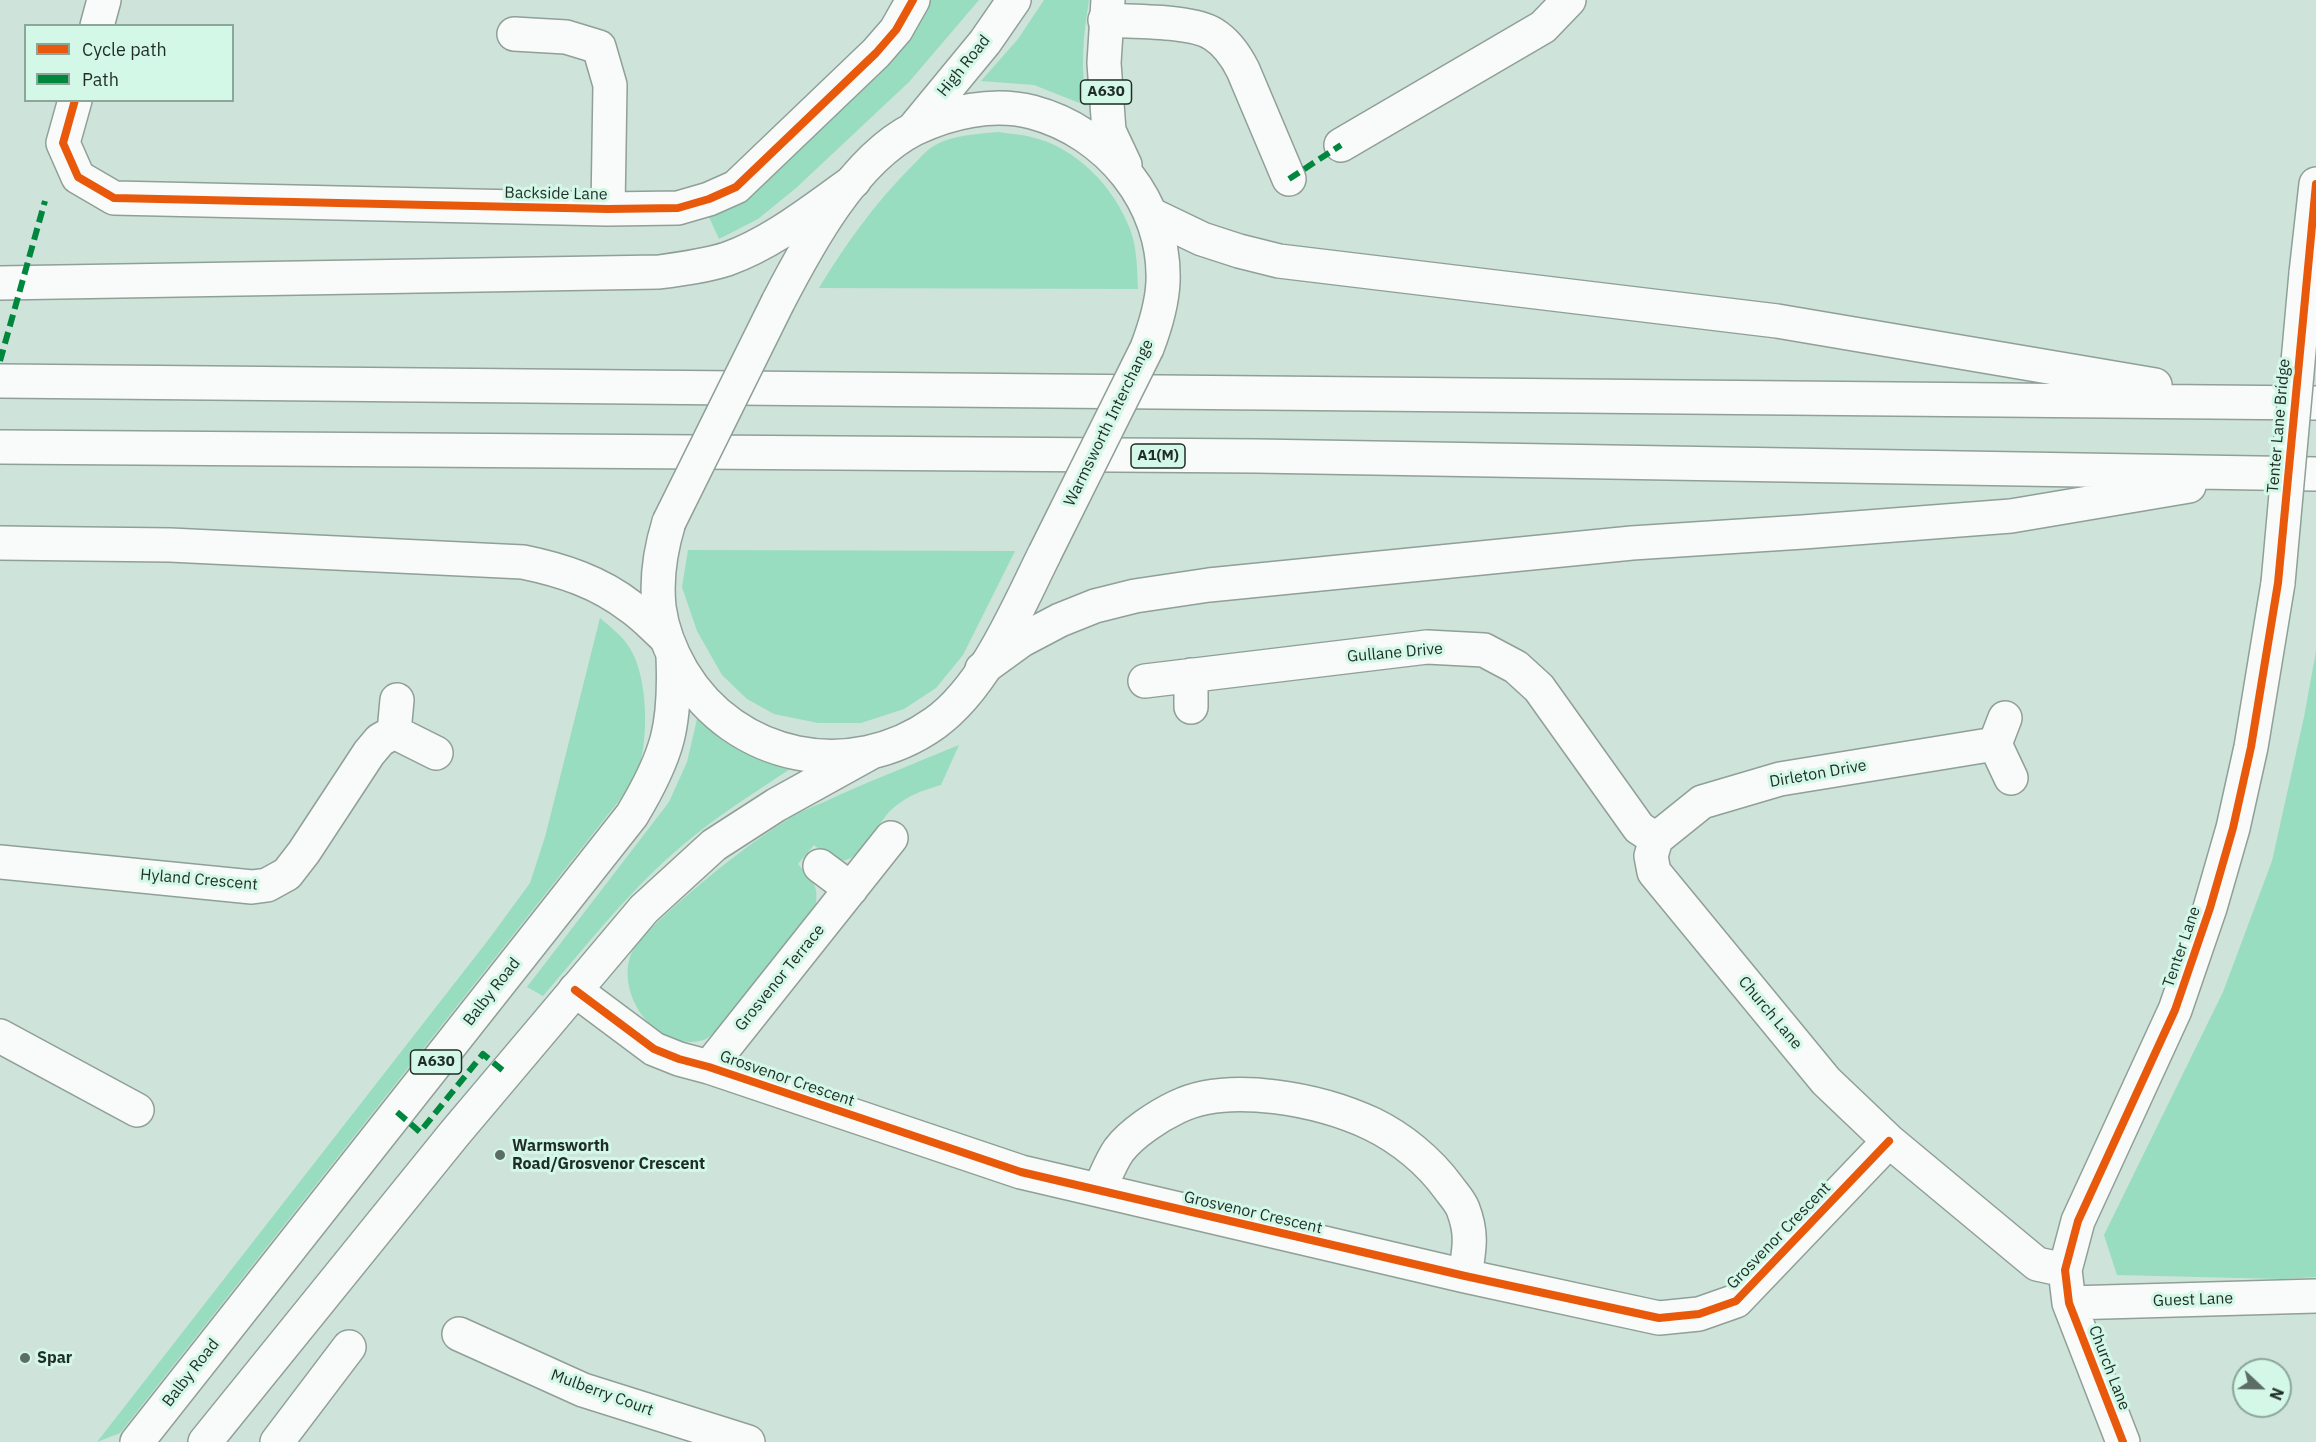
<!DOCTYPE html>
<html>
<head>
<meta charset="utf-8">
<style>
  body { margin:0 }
  #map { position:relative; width:2316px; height:1442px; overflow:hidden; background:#cee3d9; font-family:"IBM Plex Sans",sans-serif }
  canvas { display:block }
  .legend { position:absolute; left:24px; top:24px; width:210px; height:78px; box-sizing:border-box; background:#d3f8e7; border:2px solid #8ba79a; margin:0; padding:8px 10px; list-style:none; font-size:18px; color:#1f2d26 }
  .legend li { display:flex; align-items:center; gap:12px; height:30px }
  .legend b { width:30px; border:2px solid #8ba79a }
  .north { position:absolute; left:2232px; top:1358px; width:60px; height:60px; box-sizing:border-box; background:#d3f8e7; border:2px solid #8ba79a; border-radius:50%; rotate:112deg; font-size:16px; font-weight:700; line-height:24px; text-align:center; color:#1f2d26 }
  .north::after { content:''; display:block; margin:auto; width:21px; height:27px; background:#5c6d65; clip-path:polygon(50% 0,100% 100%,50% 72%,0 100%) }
</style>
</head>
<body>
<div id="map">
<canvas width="2316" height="1442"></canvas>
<ul class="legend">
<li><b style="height:8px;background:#e8590c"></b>Cycle path</li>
<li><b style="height:8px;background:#00873e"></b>Path</li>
</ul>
<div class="north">N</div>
</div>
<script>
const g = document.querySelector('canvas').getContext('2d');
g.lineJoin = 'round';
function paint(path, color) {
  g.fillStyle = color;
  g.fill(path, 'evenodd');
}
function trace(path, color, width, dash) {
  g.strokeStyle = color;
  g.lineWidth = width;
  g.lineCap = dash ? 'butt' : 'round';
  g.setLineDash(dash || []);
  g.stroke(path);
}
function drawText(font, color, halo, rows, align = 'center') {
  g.font = font + ' "IBM Plex Sans",sans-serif';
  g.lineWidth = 6;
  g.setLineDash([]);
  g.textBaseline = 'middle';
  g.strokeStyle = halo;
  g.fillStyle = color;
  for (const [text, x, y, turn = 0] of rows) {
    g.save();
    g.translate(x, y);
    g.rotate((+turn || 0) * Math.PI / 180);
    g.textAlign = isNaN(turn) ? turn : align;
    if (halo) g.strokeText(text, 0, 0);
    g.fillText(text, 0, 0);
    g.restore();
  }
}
const green = new Path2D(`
  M925,0H979L909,82L796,188L758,219L719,239L708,215Z
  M1044,0H1089C1083,37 1080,69 1087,106L1034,85L981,81L1018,39Z
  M999,132C1010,134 1021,134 1031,137C1076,147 1114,187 1130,229C1137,247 1137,269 1138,289L819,288C845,245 873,206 908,170C916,163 923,153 932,147C951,135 977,134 999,132Z
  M688,550L1015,551L963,655L936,688L904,709L861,723H818L774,714L747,699L722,675L697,631L682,587Z
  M600,618C609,626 620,634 627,644C648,671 649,736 639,767C636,774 632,782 629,788L120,1433L97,1442L489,939L530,883L545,837Z
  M2316,651V1277L2282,1279L2117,1275L2104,1235L2223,992L2272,861L2304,717Z
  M697,719C725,743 756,755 790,769C754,793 717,816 684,844C631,888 588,944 543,996L527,987L669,802L687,762Z
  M959,745L941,785C921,791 906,796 891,810C877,823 861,865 838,860C829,858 821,851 814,845L798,864C812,881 820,884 815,908L718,1029C714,1032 709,1038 704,1040C659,1053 617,999 630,957C635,940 662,918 675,906C712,873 752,841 795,815C808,808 823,803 837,796C877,778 918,762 959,745Z`);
const minor = new Path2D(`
  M1105,20C1132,22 1192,20 1213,34C1226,42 1236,56 1243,70L1289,179
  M97,26L104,0
  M514,34L566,37L599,47L610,85L608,209
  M75,100L63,143L78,177L114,198L608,209L678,208L709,199L736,187L876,53L896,30L913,0
  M1341,145L1543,27L1569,0
  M2306,273L2316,184
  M1145,681L1427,647L1484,650L1516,667L1539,688L1639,828L1656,839
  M397,700L394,732L436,753
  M1191,707V675
  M2005,718L1995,744L2011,778
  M1656,839L1651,856L1654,872L1826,1081L1889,1141L2037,1264L2065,1270
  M1656,839L1702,802L1780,779L1995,744
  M0,862L252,887L267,885L287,874L304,852L369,753L380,740L394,732
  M820,866L851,889
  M575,990L654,1049L679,1059L709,1067L1021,1172L1465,1276L1659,1318L1699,1314L1736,1301L1889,1141
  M0,1036L137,1110
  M709,1067L891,838
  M1099,1190C1105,1178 1111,1161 1119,1150C1132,1133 1158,1116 1177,1107C1229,1081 1321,1100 1372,1124C1401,1138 1429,1161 1448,1187C1453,1194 1460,1201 1463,1209C1473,1235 1469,1250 1465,1276
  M2069,1303L2316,1296
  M459,1334L583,1390L748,1442
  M277,1442L349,1347
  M2123,1442L2069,1303L2065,1270L2078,1221L2175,1010L2210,908L2233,828L2251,747L2278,583`);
const major = new Path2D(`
  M1108,0L1104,63L1109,131L1125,165
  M915,127L985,42L1014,0
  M778,302C808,244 853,160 914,129C949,112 993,102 1032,112C1108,132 1166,203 1163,282C1162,305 1155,327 1147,348
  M669,522C660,551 656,578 659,607C662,630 671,652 682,671C735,760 851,783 935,723C986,686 1017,609 1045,553
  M137,1442L632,815C668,755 676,726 673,656
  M205,1442L455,1133L644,909L714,845L776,805L870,753`);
const highway = new Path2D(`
  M1152,215L1202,239L1239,251L1279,261L1777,321L2155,385
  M0,283L659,272C682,269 705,266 727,259C774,242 814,209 854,181
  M0,381L2316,403
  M0,447L1256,456L2316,474
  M0,543L170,545L523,562C562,570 599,582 631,607C644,616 655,628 666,638
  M982,669L1022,640L1060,620L1095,606L1135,596L1209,585L1632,543L1803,532L2011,516L2189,486`);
const minorBridge = new Path2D(`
  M2278,583L2306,273`);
const majorBridge = new Path2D(`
  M669,522L778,302
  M1045,553L1147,348`);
const quiet = new Path2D(`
  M1289,179L1341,145
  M0,361L45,201
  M397,1112L420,1132L483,1054L506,1073`);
const cycleway = new Path2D(`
  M75,100L63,143L78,177L114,198L608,209L678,208L709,199L736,187L876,53L896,30L913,0
  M575,990L654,1049L679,1059L709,1067L1021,1172L1465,1276L1659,1318L1699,1314L1736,1301L1889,1141
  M2123,1442L2069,1303L2065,1270L2078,1221L2175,1010L2210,908L2233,828L2251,747L2278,583L2316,184`);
const markers = [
  [500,1155,6,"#5c6d65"],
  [25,1358,6,"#5c6d65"]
];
const shields = [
  [1106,92,51],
  [1158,456,54],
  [436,1062,51]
];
const shieldNames = [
  ["A630",1106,92],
  ["A1(M)",1158,456],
  ["A630",436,1062]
];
const streetNames = [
  ["High Road",964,66,-51],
  ["Backside Lane",556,194,1],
  ["Warmsworth Interchange",1109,423,-64],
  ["Tenter Lane Bridge",2279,426,-85],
  ["Gullane Drive",1395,653,-5],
  ["Dirleton Drive",1818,774,-10],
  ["Hyland Crescent",199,880,5],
  ["Tenter Lane",2182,947,-71],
  ["Grosvenor Terrace",780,978,-51],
  ["Balby Road",492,992,-52],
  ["Church Lane",1770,1013,50],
  ["Grosvenor Crescent",787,1079,19],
  ["Grosvenor Crescent",1253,1213,13],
  ["Grosvenor Crescent",1779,1236,-46],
  ["Guest Lane",2193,1300,-2],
  ["Church Lane",2109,1368,69],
  ["Balby Road",191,1373,-52],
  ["Mulberry Court",602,1393,20]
];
const poiNames = [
  ["Warmsworth",512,1146],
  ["Road/Grosvenor Crescent",512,1164],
  ["Spar",37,1358]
];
paint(green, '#98ddc0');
trace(minor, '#909f98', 36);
trace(major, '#909f98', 36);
trace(highway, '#909f98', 36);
trace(minor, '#f8fbf9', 33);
trace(major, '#f8fbf9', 33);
trace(highway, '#f8fbf9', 33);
trace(minorBridge, '#909f98', 36, []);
trace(majorBridge, '#909f98', 36, []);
trace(minorBridge, '#f8fbf9', 33);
trace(majorBridge, '#f8fbf9', 33);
trace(quiet, '#00873e', 6, [12, 6]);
trace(cycleway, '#e8590c', 8);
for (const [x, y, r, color] of markers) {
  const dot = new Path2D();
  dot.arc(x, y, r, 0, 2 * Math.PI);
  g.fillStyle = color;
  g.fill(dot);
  trace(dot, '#d3f8e7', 2);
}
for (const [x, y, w] of shields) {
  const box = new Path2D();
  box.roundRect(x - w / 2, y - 12, w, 24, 4.5);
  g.fillStyle = '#d3f8e7';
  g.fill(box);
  trace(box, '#1f2d26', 1.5);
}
drawText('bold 15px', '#1f2d26', null, shieldNames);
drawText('16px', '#1f2d26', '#d3f8e7', streetNames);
drawText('bold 16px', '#1f2d26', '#d3f8e7', poiNames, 'left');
</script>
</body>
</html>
